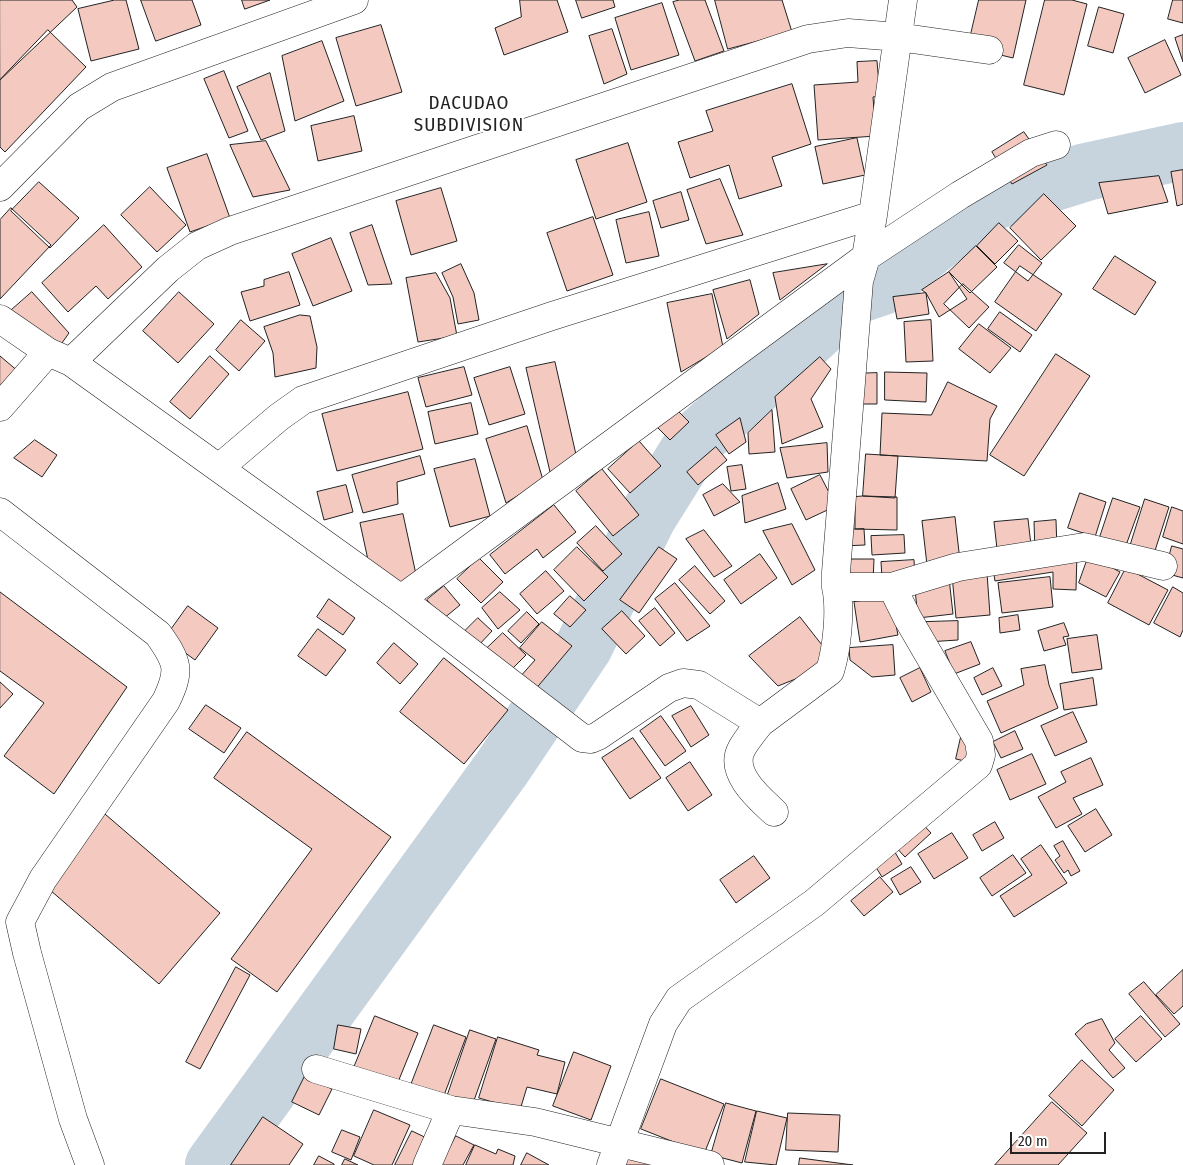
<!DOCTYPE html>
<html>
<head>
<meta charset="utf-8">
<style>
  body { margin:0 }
  #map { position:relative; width:1183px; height:1165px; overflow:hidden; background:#fff; font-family:"Fira Sans Condensed",sans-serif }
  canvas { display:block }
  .scale { position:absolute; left:1010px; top:1132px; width:96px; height:22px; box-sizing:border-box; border:2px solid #222; border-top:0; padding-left:6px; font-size:15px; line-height:18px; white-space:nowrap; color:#222; -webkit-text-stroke:4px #fff; paint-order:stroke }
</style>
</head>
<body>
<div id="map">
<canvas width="1183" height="1165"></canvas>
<div class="scale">20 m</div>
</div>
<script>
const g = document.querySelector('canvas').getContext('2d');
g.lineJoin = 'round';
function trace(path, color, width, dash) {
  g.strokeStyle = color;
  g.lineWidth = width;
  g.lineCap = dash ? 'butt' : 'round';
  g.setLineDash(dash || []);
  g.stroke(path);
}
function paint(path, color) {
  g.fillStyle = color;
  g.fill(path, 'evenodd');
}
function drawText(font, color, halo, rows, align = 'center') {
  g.font = font + ' "Fira Sans Condensed",sans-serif';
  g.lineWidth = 4;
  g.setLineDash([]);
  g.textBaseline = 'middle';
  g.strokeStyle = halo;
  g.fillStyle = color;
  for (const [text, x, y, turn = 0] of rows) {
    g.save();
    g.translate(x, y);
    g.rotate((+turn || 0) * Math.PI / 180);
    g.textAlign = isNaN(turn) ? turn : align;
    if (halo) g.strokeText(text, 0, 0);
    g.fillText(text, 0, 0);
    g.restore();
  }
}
const river = new Path2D(`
  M214,1165L502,768L584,646L648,516L695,441L816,331L838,301L880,287L984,204L1086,172L1183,151`);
const building = new Path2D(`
  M0,0H72L77,7L0,80Z
  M115,0H126L139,49L91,61L78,9Z
  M141,0H192L201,25L156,41Z
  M242,0H270L245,9Z
  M520,0H557L568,32L504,55L495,28L521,17Z
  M576,0H613L615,7L582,18Z
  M680,0H705L724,51L695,61L673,2Z
  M715,0H782L792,32L728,49Z
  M979,0H1026L1013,58L968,47Z
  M1045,0H1072L1087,4L1064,95L1024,85Z
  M1173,0H1183V23L1168,19Z
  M662,3L679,55L631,70L615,18Z
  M1099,7L1124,14L1113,53L1088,46Z
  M381,25L402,92L356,106L336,38Z
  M612,29L627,74L604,84L589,36Z
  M48,30L86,67L5,152L0,147V80Z
  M1183,35V62L1175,38Z
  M1165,40L1181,75L1145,93L1128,58Z
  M322,41L344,101L295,121L282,56Z
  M877,61L880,96L873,97L876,136L818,140L814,85L858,82L857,62Z
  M224,71L248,131L229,138L204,79Z
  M270,73L285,131L261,140L237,87Z
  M792,84L811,144L772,157L782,186L739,199L729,165L690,178L678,142L713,131L706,111Z
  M354,116L362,151L318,161L311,126Z
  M1024,132L1047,165L1012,184L992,152Z
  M857,138L865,175L823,184L815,147Z
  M266,141L290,190L253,197L230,145Z
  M628,143L647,202L596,219L576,160Z
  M207,154L230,218L190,232L167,168Z
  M1183,170V204L1177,206L1171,172Z
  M1159,176L1168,202L1108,214L1099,183Z
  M720,179L743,235L706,244L687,190Z
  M39,182L79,218L50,248L11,211Z
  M150,187L186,225L157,252L121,215Z
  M441,188L457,241L411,255L396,201Z
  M681,192L689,220L661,228L653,201Z
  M1044,194L1076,226L1041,260L1010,228Z
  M11,208L51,245L0,299V220Z
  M649,212L659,256L626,263L616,220Z
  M593,217L613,275L567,291L547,233Z
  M999,223L1018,241L995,264L977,246Z
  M104,225L142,267L108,299L96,286L68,312L42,283Z
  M372,225L392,284L368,285L350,233Z
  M331,238L352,291L313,306L292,254Z
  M1019,245L1042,263L1028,281L1004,263Z
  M976,246L997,267L970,293L949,272Z
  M1115,256L1156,282L1135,315L1093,289Z
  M461,264L474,293L479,320L458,324L453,297L442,273Z
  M827,264L780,300L773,273Z
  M1020,266L1062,294L1036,331L995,302Z
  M289,272L300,305L250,321L241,292L264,286V280Z
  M949,272L967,299L939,317L926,293L922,290Z
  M436,273L450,298L457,336L418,342L406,278Z
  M750,280L759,314L727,339L713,290Z
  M963,284L989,307L969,328L944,304Z
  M32,292L69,333L57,350L7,314Z
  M179,292L214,324L178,363L143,331Z
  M926,293L929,314L897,319L893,297Z
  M712,294L723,347L681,372L667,303Z
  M1000,312L1032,335L1020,352L988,329Z
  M300,315L310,316L317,347L316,368L275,377L273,353L264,327Z
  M241,320L265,341L239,371L216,350Z
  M931,320L933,361L906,362L904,322Z
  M979,324L1011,348L990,373L959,349Z
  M1056,354L1090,376L1024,476L990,455Z
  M0,356L32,383L0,401Z
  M210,356L229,374L190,419L170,402Z
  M820,357L831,369L811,399L823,427L782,444L775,397Z
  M555,362L577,459L550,472L526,368Z
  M464,367L472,395L426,407L418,378Z
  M510,367L525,414L489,425L474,378Z
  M885,372L927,373L926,402L885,400Z
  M877,373V404H849L851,374Z
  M948,382L997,406L990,419L987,461L880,455L882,413L931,415Z
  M408,392L423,449L337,471L322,414Z
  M471,403L478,434L435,444L428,412Z
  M676,409L689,422L670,440L657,427Z
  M772,410L775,452L749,454L748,433Z
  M740,418L746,442L729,454L716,435Z
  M527,426L543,480L506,503L486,439Z
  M35,440L57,455L42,477L14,458Z
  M639,441L661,466L630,493L608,469Z
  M827,443L828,472L787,478L780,448Z
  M716,447L727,460L698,485L687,472Z
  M866,454L898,456L895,498L863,496Z
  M420,456L425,474L397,482L398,504L363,513L352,475Z
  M475,459L490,516L450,527L434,469Z
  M742,465L746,489L731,491L727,467Z
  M602,469L639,515L613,536L576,491Z
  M820,475L836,506L806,520L791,489Z
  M778,483L786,509L745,523L742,496Z
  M723,484L740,502L714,516L703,495Z
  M346,485L353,512L324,520L317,492Z
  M1080,493L1106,502L1095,537L1068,528Z
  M863,496L897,497V530L855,529V497Z
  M1113,498L1140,507L1125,548L1099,540Z
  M1145,499L1169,507L1152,560L1128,553Z
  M554,505L576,532L543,558L537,549L505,574L490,555Z
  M1172,507L1183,511V544L1163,537Z
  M403,514L417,579L399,588L368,560L360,523Z
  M955,517L960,561L927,565L922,521Z
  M1028,519L1032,554L998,558L994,522Z
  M1056,520L1057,549L1035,551L1034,522Z
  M792,524L815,570L792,585L763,531Z
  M596,526L622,554L603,571L577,543Z
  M864,529L865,545L843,546V530Z
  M704,530L732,566L714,577L686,539Z
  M904,535L905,553L872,555L871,536Z
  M1172,546L1183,549V578L1165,573Z
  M577,547L608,577L584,601L554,570Z
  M659,547L677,559L639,613L620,600Z
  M1077,553L1076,590L1053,589V572L995,581L992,563Z
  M760,554L777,578L741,604L724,580Z
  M1089,555L1120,572L1106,597L1079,583Z
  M479,558L503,582L481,603L457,579Z
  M846,559H874L873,582L846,581Z
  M914,560L915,576L882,578L881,562Z
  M695,566L725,601L710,614L679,580Z
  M1126,568L1168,590L1149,625L1108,603Z
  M546,571L564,591L537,614L520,594Z
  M987,573L990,615L956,618L952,575Z
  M1050,577L1053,607L1002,613L998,583Z
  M949,578L953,614L918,618L914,580Z
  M675,583L710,626L687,641L655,599Z
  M444,586L460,605L443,619L427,600Z
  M1173,587L1183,593V630L1180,637L1154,623Z
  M0,592L127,687L54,794L4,756L44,703L0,671Z
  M500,592L520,610L498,629L482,608Z
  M570,596L586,610L570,627L554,614Z
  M890,596L898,635L860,642L854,602Z
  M329,599L355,618L343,635L317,617Z
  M188,606L218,628L195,660L165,638Z
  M655,608L675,633L660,646L639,621Z
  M622,611L645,636L626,654L602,629Z
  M527,612L539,624L521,643L508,631Z
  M1018,615L1020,630L1000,633L999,618Z
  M800,617L829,654L803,676L778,686L749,656Z
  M478,618L492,631L477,647L462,634Z
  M958,621V640L927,642L926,622Z
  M542,622L572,646L534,691L519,678L535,660L520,648Z
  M1064,623L1069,636L1063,637L1066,645L1044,651L1038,631Z
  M318,629L346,650L326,676L298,656Z
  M503,633L526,655L505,676L482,653Z
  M1097,635L1102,669L1072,673L1067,639Z
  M971,642L980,664L954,674L945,651Z
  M394,643L418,664L400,684L377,663Z
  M893,645L895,675L872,677L850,660L849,648Z
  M444,658L508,710L464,764L400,712Z
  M1045,665L1049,685L1058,708L1001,733L987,701L1024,685L1021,669Z
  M920,668L931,692L912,702L900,678Z
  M993,668L1002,686L982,695L974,678Z
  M1093,678L1097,705L1064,710L1060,684Z
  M0,682L13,694L0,708Z
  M206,705L241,728L224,753L189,729Z
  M691,706L709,735L691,747L672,716Z
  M1073,712L1087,742L1055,756L1041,726Z
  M661,716L686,751L665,766L640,731Z
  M1015,731L1023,749L1001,758L993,742Z
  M247,732L391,837L277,992L231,959L312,849L214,778Z
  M961,737H976L973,763L956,759Z
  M633,738L661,778L630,799L602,758Z
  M1032,754L1046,784L1010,800L997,770Z
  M1091,758L1103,785L1073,798L1082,814L1056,828L1038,797L1066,782L1061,772Z
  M690,762L712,795L688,811L666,778Z
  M98,808L220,913L159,984L43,884Z
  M1096,809L1112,835L1085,852L1068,826Z
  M917,818L931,833L905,857L891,842Z
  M995,822L1004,838L982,851L973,835Z
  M952,833L968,858L934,879L918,854Z
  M1063,841L1080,871L1071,876L1068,870L1064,873L1055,860L1060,856L1054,846Z
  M1041,845L1067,883L1014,917L1000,896L1032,875L1021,859Z
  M893,849L902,864L882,877L872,861Z
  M1013,855L1026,873L992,896L980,878Z
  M754,856L770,878L736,903L720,880Z
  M911,867L921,882L900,895L891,879Z
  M880,877L893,892L864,916L851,901Z
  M236,967L250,975L200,1069L186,1062Z
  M1183,970V1006L1174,1014L1156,995Z
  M1144,982L1180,1024L1165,1037L1129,994Z
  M375,1016L418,1033L396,1087L353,1070Z
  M1141,1016L1162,1039L1136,1062L1115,1039Z
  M1102,1019L1115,1043L1109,1050L1125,1068L1113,1078L1075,1034L1086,1024Z
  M338,1025L361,1029L356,1054L334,1049Z
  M434,1025L466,1037L443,1098L411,1085Z
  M470,1030L496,1039L472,1106L447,1097Z
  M498,1037L539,1050L537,1055L565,1062L557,1094L527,1087L520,1110L479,1098Z
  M574,1052L611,1066L591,1120L553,1106Z
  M1082,1060L1114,1090L1082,1126L1049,1096Z
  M305,1076L332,1089L319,1115L292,1102Z
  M661,1079L724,1104L704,1154L641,1129Z
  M1052,1102L1087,1133L1058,1165H995Z
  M726,1103L756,1111L742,1163L711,1155Z
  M374,1110L410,1125L392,1165H374L354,1156Z
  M757,1111L787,1118L776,1165L745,1162Z
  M788,1113L840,1115L838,1152L786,1150Z
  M263,1117L303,1144L289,1165H231Z
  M342,1130L360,1137L351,1160L332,1152Z
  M412,1131L435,1142L425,1165H395Z
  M456,1136L474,1145L463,1165H441Z
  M475,1145L496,1154L498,1149L515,1156L513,1165H466Z
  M527,1153L549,1165H521Z
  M617,1155L654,1165H614Z
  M319,1156L334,1164V1165H314Z
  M800,1158L853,1165H799Z
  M345,1159L358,1165H342Z`);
const minor = new Path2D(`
  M0,187L79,107L112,87L354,0
  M0,319L48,352
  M71,362L401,599L582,738L591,739L598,736L669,688L683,683L699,685L760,723L830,671C837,648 841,610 836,587
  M0,407L48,352L71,362L168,269L197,246L230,231L808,39L848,33L898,37L989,50
  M219,468L279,417L303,400L552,316L873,215
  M0,512L158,634C178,662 181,670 166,701L43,879L20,922L27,953L73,1119L90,1165
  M892,587H836V572L859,281L866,257L873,215L903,0
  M401,599L866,257L960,195L1031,153L1056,145
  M760,723C754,731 747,739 742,748C728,772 759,798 774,812
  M316,1069L451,1110L535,1122L710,1165
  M427,1165L451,1110
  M611,1165L663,1024L679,999L814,903L978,765L981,755L979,741L908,619L892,587L958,567L1084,547L1163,566`);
const neighbourhoodNames = [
  ["DACUDAO",469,104],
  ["SUBDIVISION",469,126]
];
trace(river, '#c7d3dd', 58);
paint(building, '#f3c9c0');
trace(building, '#222', 1);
trace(minor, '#222', 29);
trace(minor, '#fff', 28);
g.letterSpacing = '1px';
drawText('19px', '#222', '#fff', neighbourhoodNames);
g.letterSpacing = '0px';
</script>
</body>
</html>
